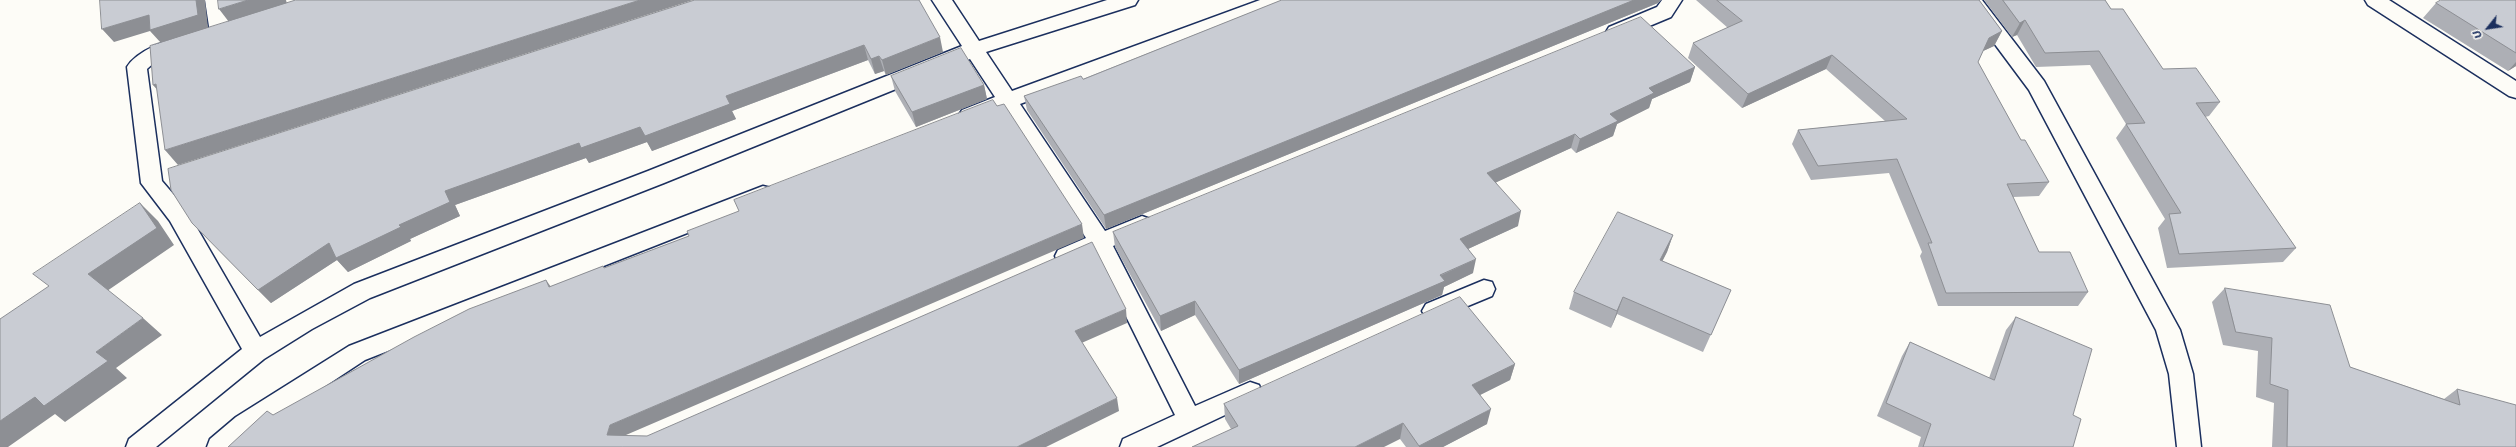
<!DOCTYPE html>
<html>
<head>
<meta charset="utf-8">
<style>
  body { margin:0 }
  #map { position:relative; width:2516px; height:447px; overflow:hidden; background:#fdfcf7; font-family:Sriracha,sans-serif }
  canvas { display:block }
  .north { position:absolute; left:2468px; top:8px; width:40px; height:40px; -webkit-text-stroke:3px #fdfcf7; paint-order:stroke; rotate:240deg; font-size:11px; font-weight:700; line-height:16px; text-align:center; color:#1b2f5e }
  .north::after { content:''; display:block; margin:auto; width:14px; height:18px; background:#1b2f5e; clip-path:polygon(50% 0,100% 100%,50% 72%,0 100%) }
</style>
</head>
<body>
<div id="map">
<canvas width="2516" height="447"></canvas>
<div class="north">U</div>
</div>
<script>
const g = document.querySelector('canvas').getContext('2d');
g.lineJoin = 'round';
function trace(path, color, width, dash) {
  g.strokeStyle = color;
  g.lineWidth = width;
  g.lineCap = dash ? 'butt' : 'round';
  g.setLineDash(dash || []);
  g.stroke(path);
}
function paint(path, color) {
  g.fillStyle = color;
  g.fill(path, 'evenodd');
}
const minor = new Path2D(`
  M205,0H225L230,33L227,38L220,40L213,38L210,33Z
  M932,0H952L979,41L1107,0H1138L1135,5L986,52L1012,91L1260,0H1289L1286,5L1020,104L1105,231L1142,216L1150,219L1153,225L1150,231L1113,246L1195,406L1250,382L1259,385L1262,392L1259,399L1157,447H1120L1123,439L1175,415L1095,254L1066,265L1058,262L1055,256L1058,250L1086,238L1003,110L969,122L962,120L959,115L962,110L995,97L970,59L664,183L370,298L312,329L264,359L156,447H126L129,439L242,349L170,221L141,183L127,67C136,52 169,36 186,41L189,46L186,51L156,61L147,69L162,181L186,209L260,337L354,284L648,171L962,46Z
  M1662,0H1682L1671,17L1623,37L1616,39L1609,37L1606,32L1609,27L1657,7Z
  M1962,0H1982L2044,81L2180,330L2193,374L2201,447H2177L2169,374L2156,330L2029,90Z
  M2365,0H2389L2516,81V98L2509,96L2368,5Z
  M763,186L771,188L774,194L771,200L365,360L254,433L237,447H207L210,439L236,417L349,346Z
  M1484,280L1492,282L1495,289L1492,296L1434,320L1426,318L1422,311L1426,304Z`);
const wall = new Path2D(`
  M695,0L943,52L886,75L884,71L875,74L868,60L732,111L736,119L652,151L647,142L589,163L586,158L455,205L460,216L410,239L411,241L348,272L337,260L271,303L192,223Z
  M1282,0H1661L1658,3L1106,229L1027,110L1024,96L1083,79Z
  M1696,0H1979L2002,31L1994,46L1983,51L1978,62L2021,140L2049,182L2039,196L2013,197L2039,252L2088,292L2078,306H1938L1920,256L1922,252L1889,173L1811,180L1792,144L1798,130L1885,121L1826,69L1742,108L1688,58L1693,43L1728,28Z
  M1984,0H2105L2111,9L2163,69L2220,102L2209,116L2205,117L2296,248L2283,262L2167,268L2158,228L2165,219L2116,138L2126,124L2090,65L2036,67L2017,35L2012,37Z
  M2516,0V66L2508,71L2423,18L2436,3Z
  M1695,67L1690,82L1652,99L1649,108L1617,124L1613,136L1576,153L1571,148L1496,182L1518,226L1468,249L1473,273L1444,287L1442,295L1239,384L1195,315L1161,331L1115,247L1113,232Z
  M891,76L984,85L987,99L916,127L895,91Z
  M1673,235L1667,252L1662,261L1731,290L1703,352L1617,314L1611,328L1569,309L1574,292Z
  M2225,288L2350,367L2444,399L2457,389L2516,447H2272L2274,403L2256,397L2258,351L2223,345L2212,302Z
  M2016,317L2073,415V447H1918L1921,437L1877,416L1902,356L1910,342L1989,378L2006,330Z
  M1515,364L1510,380L1480,395L1487,424L1443,447H1406L1400,439L1231,429L1225,419L1224,404Z`);
const shadedWall = new Path2D(`
  M196,0H205L208,28L161,43L150,31L114,42L102,29Z
  M248,0H286L287,4L229,22L219,9Z
  M640,0H693L178,165L165,150Z
  M1634,0H1661L1658,3L1106,229L1104,215Z
  M2025,20L2017,35L2012,37L2020,23Z
  M2002,31L1994,46L1981,52L1989,38Z
  M940,37L943,52L886,75L882,60Z
  M864,45L868,60L732,111L736,119L652,151L647,142L589,163L586,158L455,205L460,216L410,239L411,241L348,272L337,260L271,303L258,290L329,243L399,225L445,191L579,143L726,96Z
  M1832,55L1826,69L1742,108L1748,94Z
  M879,56L884,71L875,74L871,59Z
  M2516,62V66L2508,71Z
  M1695,67L1690,82L1652,99L1649,108L1617,124L1613,136L1576,153L1580,139L1610,114L1649,88Z
  M156,84L166,100L153,85Z
  M984,85L987,99L916,127L912,112Z
  M1575,134L1571,148L1484,188L1487,173Z
  M140,203L158,221L174,245L107,291L88,274Z
  M1521,211L1518,226L1457,254L1460,239Z
  M1082,224L1084,238L619,438L607,435L610,425Z
  M1673,235L1667,252L1654,278L1660,260Z
  M1476,259L1473,273L1444,287L1442,295L1239,384V370Z
  M546,280L556,294L549,287Z
  M1623,297L1617,314L1611,328L1617,311Z
  M1195,301V315L1161,331L1160,316Z
  M1126,309L1127,323L1077,345L1075,331Z
  M143,318L162,335L116,368L127,378L65,422L55,414L8,447H0V421Z
  M1515,364L1510,380L1468,401L1472,385Z
  M1117,398L1119,411L1046,447H1017Z
  M1491,409L1487,424L1443,447H1419V446Z
  M1403,423L1400,439L1384,447H1355Z`);
const building = new Path2D(`
  M100,0H196L198,15L150,30L149,15L102,29Z
  M218,0H248L219,9Z
  M296,0H640L165,150L156,84L153,85L150,46Z
  M695,0H919L940,37L882,60L879,56L871,59L864,45L726,96L730,104L645,136L640,127L581,148L579,143L445,191L450,202L399,225L401,227L336,258L329,243L258,290L192,223L171,190L168,169Z
  M1282,0H1634L1104,215L1024,96L1081,76L1083,79Z
  M1717,0H1979L2002,31L1989,38L1978,62L2021,140H2025L2049,182L2007,184L2039,252H2070L2088,292L1946,293L1928,243H1932L1897,159L1818,166L1798,130L1907,119L1832,55L1748,94L1693,43L1742,21Z
  M2003,0H2105L2111,9H2123L2163,69L2196,68L2220,102L2196,103L2296,248L2179,254L2169,214L2181,213L2126,124L2145,123L2099,51L2045,53L2025,20L2020,23Z
  M2441,0H2516V53L2436,3Z
  M1641,17L1695,67L1649,88L1654,93L1610,114L1618,121L1580,139L1575,134L1487,173L1521,211L1460,239L1476,259L1440,275L1445,281L1239,370L1195,301L1160,316L1113,232Z
  M961,48L984,85L912,112L891,76Z
  M993,100L997,106L1004,104L1082,224L610,425L607,435L647,436L1092,242L1126,309L1075,331L1117,398L1017,447H228L267,411L273,415L414,337L469,309L546,280L549,287L603,266L604,268L689,236L687,231L739,211L734,200Z
  M140,203L157,228L88,274L143,318L96,352L108,361L44,406L35,397L0,421V319L49,286L33,274Z
  M1618,212L1673,235L1660,260L1731,290L1711,335L1623,297L1617,311L1574,292Z
  M2225,288L2330,305L2350,367L2460,405L2457,389L2516,405V447H2287L2288,390L2270,384L2272,338L2236,332Z
  M1460,297L1515,364L1472,385L1491,409L1419,446L1403,423L1355,447H1192L1238,426L1224,404Z
  M2016,317L2092,349L2073,415L2081,419L2073,447H1923L1931,424L1886,403L1910,342L1994,380Z`);
trace(minor, '#1b2f5e', 3);
paint(minor, '#fdfcf7');
paint(wall, '#adafb5');
paint(shadedWall, '#8d8f94');
paint(building, '#c9ccd3');
trace(building, '#8d8f94', 1);
</script>
</body>
</html>
